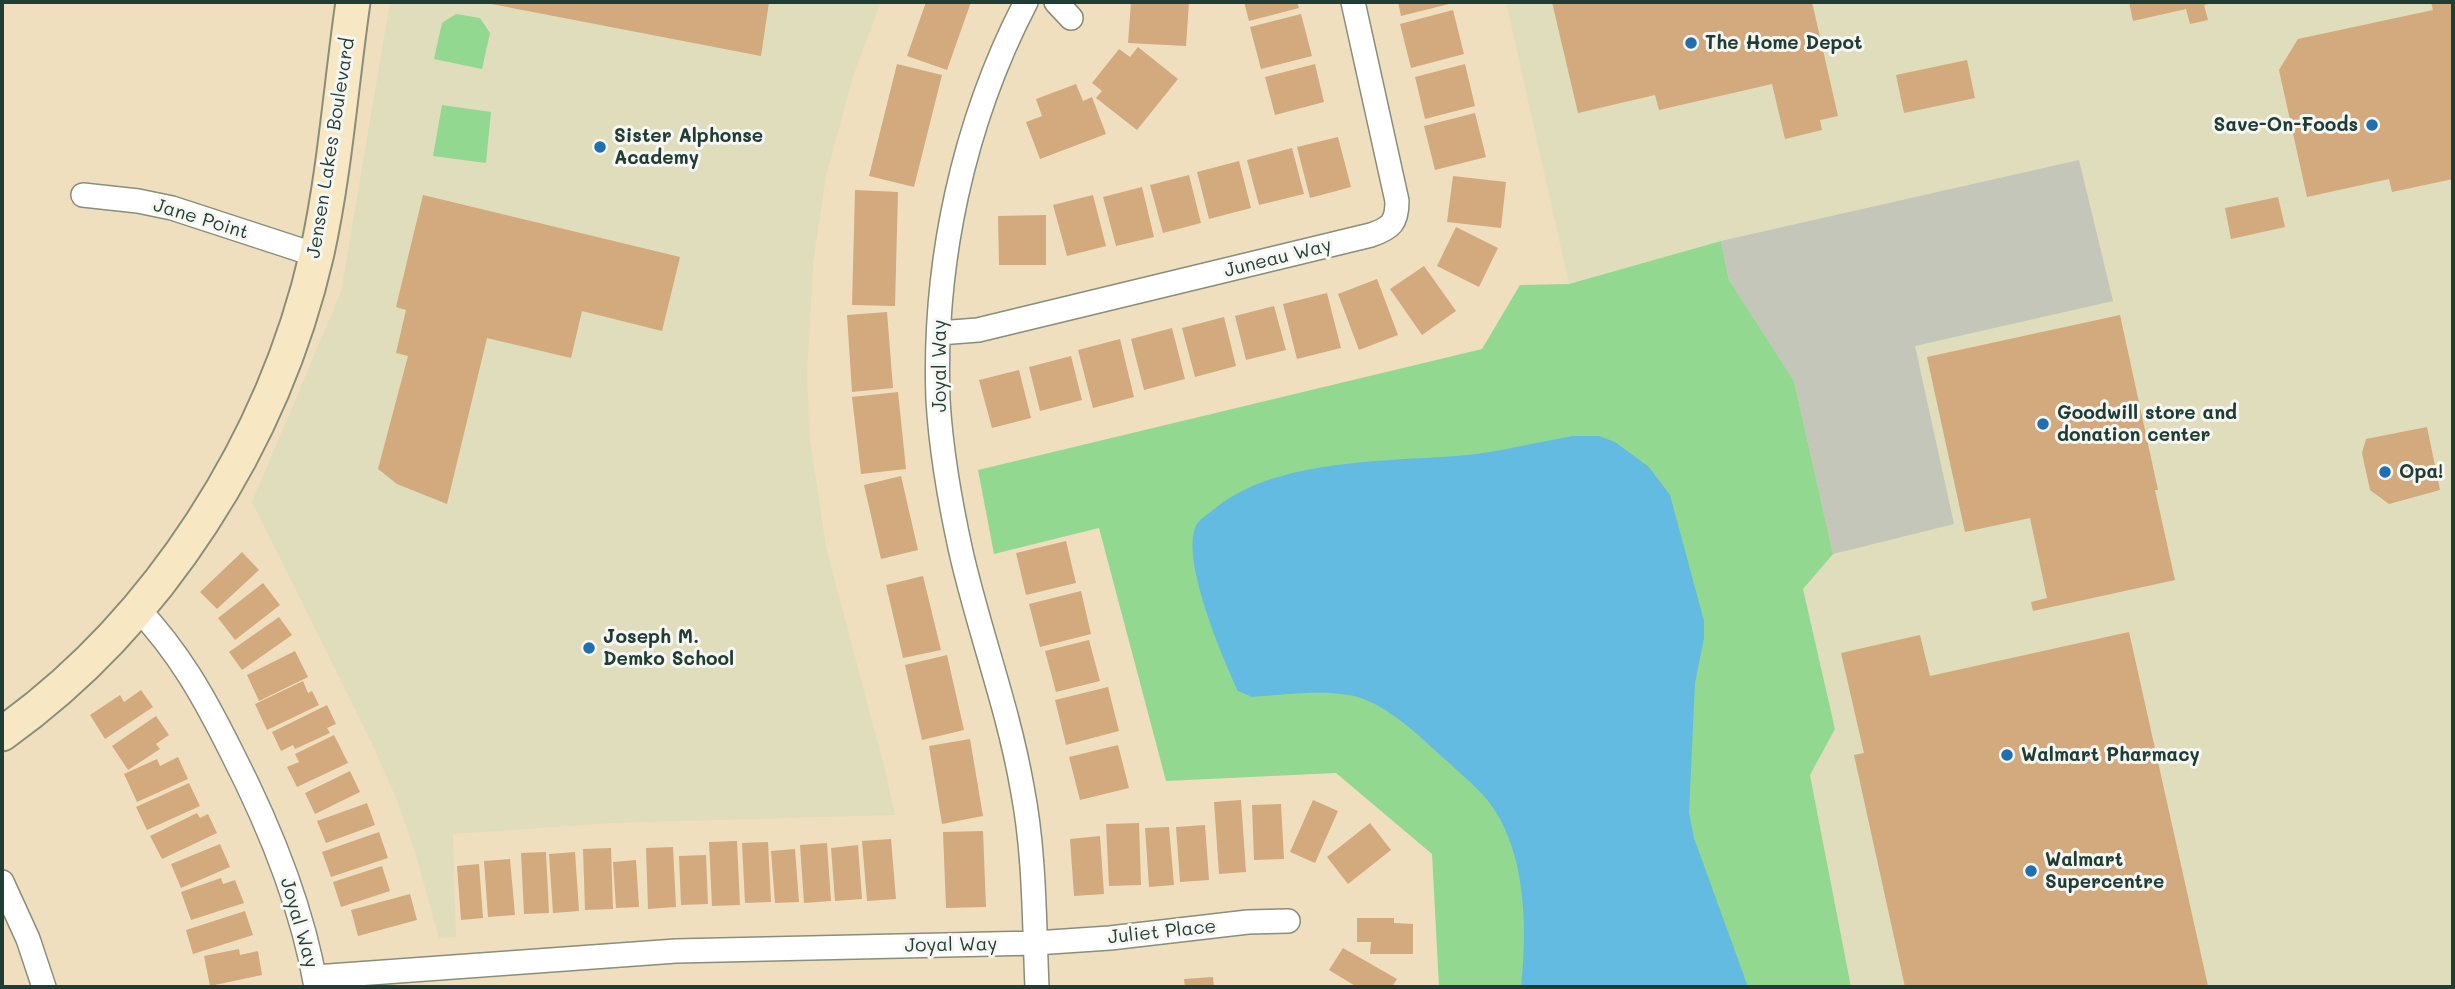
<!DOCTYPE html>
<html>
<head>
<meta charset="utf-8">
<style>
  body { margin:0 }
  #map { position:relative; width:2455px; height:989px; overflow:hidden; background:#f0dfbf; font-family:Mali,sans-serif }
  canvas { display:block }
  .frame { position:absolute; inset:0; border:4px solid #1f3d34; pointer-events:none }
</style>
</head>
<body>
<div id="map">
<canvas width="2455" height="989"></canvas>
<div class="frame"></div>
</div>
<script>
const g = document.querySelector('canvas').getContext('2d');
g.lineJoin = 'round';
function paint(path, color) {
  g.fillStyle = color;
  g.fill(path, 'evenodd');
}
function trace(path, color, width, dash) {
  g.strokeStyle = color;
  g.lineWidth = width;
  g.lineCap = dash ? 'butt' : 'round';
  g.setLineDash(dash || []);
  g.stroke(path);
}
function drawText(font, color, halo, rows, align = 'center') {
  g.font = font + ' Mali,sans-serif';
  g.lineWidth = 6;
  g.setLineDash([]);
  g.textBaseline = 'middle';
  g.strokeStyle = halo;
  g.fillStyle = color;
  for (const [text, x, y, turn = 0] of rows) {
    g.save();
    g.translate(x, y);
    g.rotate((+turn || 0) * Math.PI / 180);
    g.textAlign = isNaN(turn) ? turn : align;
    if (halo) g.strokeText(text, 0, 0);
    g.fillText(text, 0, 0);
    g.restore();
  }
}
const built = new Path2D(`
  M390,2H881L854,73L826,176L813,264L807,374L810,440L826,547L885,770L895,815L613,823L453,834L456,937L439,938L415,852L396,798L375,750L252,502L341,292Z
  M1506,2H2453V987H1851L1810,775L1835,729L1721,241L1569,284Z`);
const industrial = new Path2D(`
  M2079,160L2113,301L1915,346L1954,524L1833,554L1794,381L1729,280L1721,241Z`);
const green = new Path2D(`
  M456,14L480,18L490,33L482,69L434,59L442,23Z
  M442,105L491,112L486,163L433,156Z
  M1721,241L1729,280L1794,381L1833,554L1803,589L1835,729L1810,775L1851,987H1439L1432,854L1336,773L1166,781L1099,528L994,554L978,470L1482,349L1520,285L1569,284Z`);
const water = new Path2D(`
  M1573,436H1599L1615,442L1649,467L1670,495L1704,621V638L1695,683L1689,813L1694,838L1748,987H1521C1528,927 1526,842 1483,795C1466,777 1446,761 1428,744C1409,726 1375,698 1348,695C1317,690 1283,695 1252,697L1238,691C1224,661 1178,555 1197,524C1200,519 1208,514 1213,510C1276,457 1390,462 1468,455C1503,451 1538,442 1573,436Z`);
const building = new Path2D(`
  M481,2H769L761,56Z
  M926,2H971L947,70L907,56Z
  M1131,2H1189L1186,46L1128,43Z
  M1244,2H1297L1299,8L1249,21Z
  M1398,2H1453V3L1401,16Z
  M1552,2H1812L1838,116L1820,120L1822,130L1785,139L1772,84L1659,110L1655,95L1578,113Z
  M2129,2H2213V3L2204,5L2208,20L2190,24L2186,9L2133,21Z
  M2431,2H2453V179L2392,192L2389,179L2307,197L2279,70L2298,39L2433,10Z
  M1453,10L1464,54L1411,68L1400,24Z
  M1301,14L1312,56L1261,69L1250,27Z
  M1138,47L1178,79L1137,130L1096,98L1102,91L1092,83L1119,49L1130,57Z
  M1967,60L1975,98L1904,113L1896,75Z
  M897,64L942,75L914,187L869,176Z
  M1315,64L1324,102L1275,115L1265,77Z
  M1465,64L1475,106L1425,119L1415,77Z
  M1076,84L1083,101L1092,97L1106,134L1040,159L1026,122L1042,116L1036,99Z
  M1475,113L1486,157L1435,170L1424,126Z
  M1338,137L1351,187L1310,198L1297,147Z
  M1292,148L1304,194L1259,205L1247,160Z
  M1239,161L1251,208L1209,219L1197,172Z
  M1189,175L1201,223L1163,233L1150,185Z
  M1453,176L1506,182L1501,228L1447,222Z
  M1142,187L1154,237L1116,246L1103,197Z
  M855,190L898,192L895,306L852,305Z
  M423,195L680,257L662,331L582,311L571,358L487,338L447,504L397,484L378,469L408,356L396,353L406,310L396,307Z
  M1093,195L1106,246L1067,256L1053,205Z
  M2278,197L2285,227L2231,239L2225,208Z
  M1046,215V265H999L998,216Z
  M1456,227L1498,248L1479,287L1437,266Z
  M1424,266L1456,311L1422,335L1390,289Z
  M1377,279L1398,335L1359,350L1338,294Z
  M1327,293L1341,348L1297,359L1283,304Z
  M1274,306L1286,350L1246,360L1235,316Z
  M887,312L893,388L852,392L847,315Z
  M2120,315L2158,490H2155L2175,580L2033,611L2031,602L2047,598L2030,518L1965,532L1927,357Z
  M1224,317L1236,366L1195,377L1182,328Z
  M1172,328L1185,379L1144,390L1131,339Z
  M1120,339L1134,397L1093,408L1078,350Z
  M1071,356L1082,400L1040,411L1029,367Z
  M1019,370L1031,418L992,428L979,380Z
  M898,392L906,469L861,474L852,397Z
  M2427,427L2440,490L2389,504L2370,490L2362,453L2366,439Z
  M901,476L918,550L881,559L864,485Z
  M1066,541L1076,583L1026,595L1016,553Z
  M242,552L259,570L217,609L200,592Z
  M923,576L941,650L903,658L886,585Z
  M263,583L280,605L235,640L218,618Z
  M1081,591L1091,634L1040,647L1029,604Z
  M279,617L292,635L242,670L229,652Z
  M2129,632L2208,986L1905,987L1854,755L1864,753L1841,653L1920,635L1930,676Z
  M1089,640L1100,681L1056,692L1045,651Z
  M295,651L308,677L259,701L247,675Z
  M947,655L964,730L922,740L905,665Z
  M303,681L308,693L312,691L319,705L267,730L255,704Z
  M1108,687L1119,731L1066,745L1055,700Z
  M141,690L153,707L105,739L90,715L120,695L124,702Z
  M327,705L336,724L327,728L330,733L295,749L293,745L281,751L272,732Z
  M156,716L169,735L156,744L160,749L128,770L112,746Z
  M334,735L348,763L297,787L287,767L299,762L295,754Z
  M970,739L983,816L942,824L929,746Z
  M1118,745L1129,788L1080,800L1069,757Z
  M178,757L188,779L137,802L124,774L157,759L160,766Z
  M350,771L360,792L315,814L305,793Z
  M189,783L200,806L147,830L136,807Z
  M1241,800L1246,872L1219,874L1214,802Z
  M1313,800L1338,811L1315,863L1290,852Z
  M367,803L375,825L326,843L317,821Z
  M1281,804L1284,859L1254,860L1252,805Z
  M197,813L200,818L208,814L217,833L162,859L150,836Z
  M1139,823L1141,885L1109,886L1106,824Z
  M1370,823L1391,850L1348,884L1327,857Z
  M1205,825L1209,880L1180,882L1176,827Z
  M1169,827L1174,885L1149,887L1145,828Z
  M983,831L986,907L946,908L943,832Z
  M379,832L388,858L331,877L322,852Z
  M1100,836L1104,894L1074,896L1070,839Z
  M891,839L896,899L867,901L862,841Z
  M737,841L740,905L712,906L709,842Z
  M768,842L771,902L745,903L742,843Z
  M827,843L831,901L804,903L800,845Z
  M220,844L230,867L181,888L171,864Z
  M858,845L862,899L835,901L831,848Z
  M673,847L676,907L648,909L646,848Z
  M611,848L613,909L585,910L583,849Z
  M795,849L799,902L775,903L771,851Z
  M546,852L549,913L524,914L521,853Z
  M575,852L579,911L553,913L549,854Z
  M706,855L708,904L681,905L679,856Z
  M510,859L515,915L488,917L484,861Z
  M636,860L639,907L616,908L613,862Z
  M479,864L483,918L461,920L457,866Z
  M382,866L390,891L341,907L333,882Z
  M221,878L223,884L235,880L244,903L191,920L181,892Z
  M410,894L417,920L358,936L351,910Z
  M245,911L253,935L193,954L186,930Z
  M1357,918H1394V923L1413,924V954H1370L1371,942H1357Z
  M1343,948L1397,979L1392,987H1357L1329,970Z
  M239,949L240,955L258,951L262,975L210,986L204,956Z
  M1213,977L1214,987H1185L1184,979Z`);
const street = new Path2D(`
  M1026,2C963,123 933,264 938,400C941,451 950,502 961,552C979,631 1008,707 1022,787C1035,853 1034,921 1037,987
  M1056,2L1071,18
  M83,195L138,201L172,208L316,255
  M939,333L978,330L1371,235C1391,228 1397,223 1397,201L1353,2
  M137,608C179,652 204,697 231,751C269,825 302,904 316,987
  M2,882L28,939L44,987
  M315,977L676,951L1035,943L1110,938L1248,922L1288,921`);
const secondary = new Path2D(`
  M2,734C159,622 274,441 317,253C335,171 341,85 353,2`);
const markers = [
  [1691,43,7,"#1f6fb2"],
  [2372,125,7,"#1f6fb2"],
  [600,147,7,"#1f6fb2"],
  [2043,424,7,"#1f6fb2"],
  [2385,472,7,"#1f6fb2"],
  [589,648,7,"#1f6fb2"],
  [2007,755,7,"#1f6fb2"],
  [2031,871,7,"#1f6fb2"]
];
const poiNames = [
  ["The Home Depot",1705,43],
  ["Save-On-Foods",2358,125,"right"],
  ["Sister Alphonse",614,136],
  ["Academy",614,158],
  ["Goodwill store and",2057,413],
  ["donation center",2057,435],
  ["Opa!",2399,472],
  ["Joseph M.",603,637],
  ["Demko School",603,659],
  ["Walmart Pharmacy",2021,755],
  ["Walmart",2045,860],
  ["Supercentre",2045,882]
];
const streetNames = [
  ["Jensen Lakes Boulevard",331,148,-81],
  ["Jane Point",201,219,17],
  ["Juneau Way",1278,258,-14],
  ["Joyal Way",940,366,-90],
  ["Joyal Way",299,923,74],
  ["Juliet Place",1162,932,-6],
  ["Joyal Way",951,945,-1]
];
paint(built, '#dfddbb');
paint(industrial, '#c3c6b9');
paint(green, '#93d891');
paint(water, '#64bbe1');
paint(building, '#d3a97e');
trace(street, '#888e7a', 26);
trace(secondary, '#888e7a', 37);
trace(street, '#fff', 23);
trace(secondary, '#f7e8c3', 33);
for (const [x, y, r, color] of markers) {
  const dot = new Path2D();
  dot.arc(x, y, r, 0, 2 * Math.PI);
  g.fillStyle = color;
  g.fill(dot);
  trace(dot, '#f6f6f2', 2.5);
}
drawText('bold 19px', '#1f3d34', '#f6f6f2', poiNames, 'left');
drawText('19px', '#1f3d34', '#f6f6f2', streetNames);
</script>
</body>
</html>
